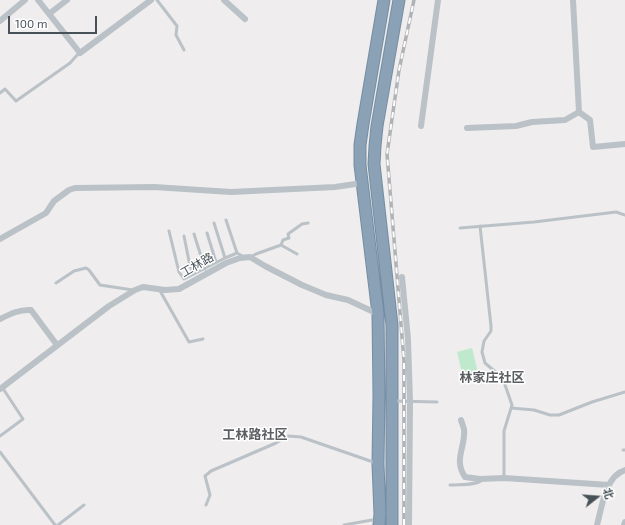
<!DOCTYPE html>
<html>
<head>
<meta charset="utf-8">
<style>
  body { margin:0 }
  #map { position:relative; width:625px; height:525px; overflow:hidden; background:#efeded; font-family:"Exo 2","Noto Sans SC",sans-serif }
  canvas { display:block }
  .north { position:absolute; left:577px; top:477px; width:40px; height:40px; -webkit-text-stroke:3px #fff; paint-order:stroke; rotate:73deg; font-size:11px; font-weight:700; line-height:16px; text-align:center; color:#475158 }
  .north::after { content:''; display:block; margin:auto; width:14px; height:18px; background:#475158; clip-path:polygon(50% 0,100% 100%,50% 72%,0 100%) }
  .scale { position:absolute; left:8px; top:16px; width:89px; height:18px; box-sizing:border-box; border:2px solid #475158; border-top:0; padding-left:5px; font-size:12px; line-height:14px; white-space:nowrap; color:#475158; -webkit-text-stroke:3px #fff; paint-order:stroke }
</style>
</head>
<body>
<div id="map">
<canvas width="625" height="525"></canvas>
<div class="north">北</div>
<div class="scale">100 m</div>
</div>
<script>
const g = document.querySelector('canvas').getContext('2d');
g.lineJoin = 'round';
function paint(path, color) {
  g.fillStyle = color;
  g.fill(path, 'evenodd');
}
function trace(path, color, width, dash) {
  g.strokeStyle = color;
  g.lineWidth = width;
  g.lineCap = dash ? 'butt' : 'round';
  g.setLineDash(dash || []);
  g.stroke(path);
}
function drawText(font, color, halo, rows, align = 'center') {
  g.font = font + ' "Exo 2","Noto Sans SC",sans-serif';
  g.lineWidth = 3;
  g.setLineDash([]);
  g.textBaseline = 'middle';
  g.strokeStyle = halo;
  g.fillStyle = color;
  for (const [text, x, y, turn = 0] of rows) {
    g.save();
    g.translate(x, y);
    g.rotate((+turn || 0) * Math.PI / 180);
    g.textAlign = isNaN(turn) ? turn : align;
    if (halo) g.strokeText(text, 0, 0);
    g.fillText(text, 0, 0);
    g.restore();
  }
}
const green = new Path2D(`
  M472,348L478,373L463,377L457,352Z`);
const lane = new Path2D(`
  M157,0L177,26L176,35L184,50
  M0,93L5,89L16,101L70,63L79,53
  M226,220L237,253
  M214,223L225,258
  M480,226L491,326V331L484,341L482,352L485,363L498,374L504,382L512,405L504,431V478
  M460,228L534,222L616,212L625,215
  M169,231L179,272L184,279L225,258L237,253L244,257
  M207,233L216,262
  M194,234L205,269
  M184,236L190,266L194,274
  M281,245L283,240L289,238L288,234L302,224L308,223
  M250,257L256,254L281,245L297,254
  M56,283L74,271L86,268L89,270L100,285L133,290
  M159,289L189,342L203,339
  M395,401L437,402
  M511,408L534,410L550,415H559L592,402L625,392
  M0,436L23,419L2,387
  M623,450H625
  M0,452L55,525
  M450,485C460,484 475,486 482,480
  M206,505L210,495L205,476L211,471L276,443L288,436L301,437L376,463
  M58,525L84,505
  M344,525L372,520`);
const street = new Path2D(`
  M38,0L80,53L151,0
  M224,0L245,19
  M49,14L67,0
  M0,21L25,0
  M579,112L590,120L593,147L625,144
  M421,126L438,0
  M467,128L516,126L532,122L565,120L579,112L573,0
  M0,239L46,213L54,201L69,190L75,188L154,187L231,192L335,187L362,183
  M402,277L408,339L410,401L409,525
  M0,319C10,314 20,309 31,310L57,345
  M0,389L109,306L135,290L143,287L165,290L179,289L226,263L240,258L250,257L265,266L302,285L326,295L348,300L378,314H380
  M461,420C462,423 463,426 464,429C466,447 453,459 465,477L480,479L504,478L609,485
  M597,525C602,507 605,476 625,470
  M624,525L625,522`);
const highway = new Path2D(`
  M379,525L380,514L378,464L379,395L378,314L360,165V145L363,124L384,0
  M392,525V325L374,164L375,146L377,126L399,0`);
const rail = new Path2D(`
  M404,525V361L387,154L399,70L414,0`);
const streetNames = [
  ["工林路",197,265,-30]
];
const neighbourhoodNames = [
  ["林家庄社区",492,378],
  ["工林路社区",255,435]
];
paint(green, '#bfe9cd');
trace(highway, '#758da2', 13);
trace(lane, '#bac2c8', 3);
trace(street, '#bac2c8', 6);
trace(highway, '#8aa1b6', 11);
trace(rail, '#b0b3b6', 3.5);
trace(rail, '#fff', 2, [6]);
drawText('12px', '#475158', '#fff', streetNames);
drawText('bold 13px', '#5a5e61', '#fff', neighbourhoodNames);
</script>
</body>
</html>
